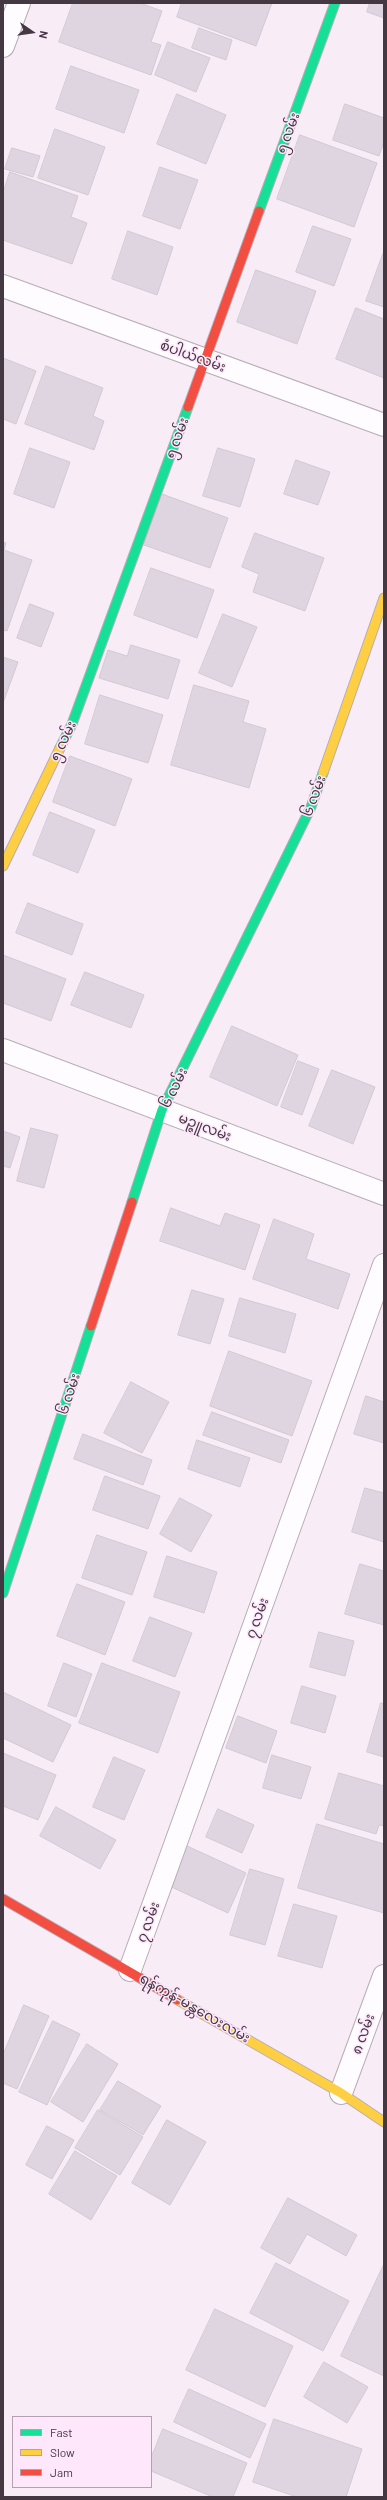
<!DOCTYPE html>
<html>
<head>
<meta charset="utf-8">
<style>
  body { margin:0 }
  #map { position:relative; width:387px; height:2500px; overflow:hidden; background:#f8ecf7; font-family:Barlow,sans-serif }
  canvas { display:block }
  .frame { position:absolute; inset:0; border:4px solid #443842; pointer-events:none }
  .legend { position:absolute; left:12px; top:2416px; width:140px; height:72px; box-sizing:border-box; background:#fee6fb; border:1px solid #b4a0b1; margin:0; padding:5px 7px; list-style:none; font-size:12px; color:#443842 }
  .legend li { display:flex; align-items:center; gap:8px; height:20px }
  .legend b { width:20px; border:1px solid #b4a0b1 }
  .north { position:absolute; left:12px; top:12px; width:40px; height:40px; -webkit-text-stroke:3px #fee6fb; paint-order:stroke; rotate:103deg; font-size:11px; font-weight:700; line-height:16px; text-align:center; color:#443842 }
  .north::after { content:''; display:block; margin:auto; width:14px; height:18px; background:#443842; clip-path:polygon(50% 0,100% 100%,50% 72%,0 100%) }
</style>
</head>
<body>
<div id="map">
<canvas width="387" height="2500"></canvas>
<div class="frame"></div>
<ul class="legend">
<li><b style="height:5px;background:#16e098"></b>Fast</li>
<li><b style="height:5px;background:#ffcf43"></b>Slow</li>
<li><b style="height:5px;background:#f24e42"></b>Jam</li>
</ul>
<div class="north">N</div>
</div>
<script>
const g = document.querySelector('canvas').getContext('2d');
g.lineJoin = 'round';
function paint(path, color) {
  g.fillStyle = color;
  g.fill(path, 'evenodd');
}
function trace(path, color, width, dash) {
  g.strokeStyle = color;
  g.lineWidth = width;
  g.lineCap = dash ? 'butt' : 'round';
  g.setLineDash(dash || []);
  g.stroke(path);
}
function drawText(font, color, halo, rows, align = 'center') {
  g.font = font + ' Barlow,"Noto Sans Myanmar",sans-serif';
  g.lineWidth = 3;
  g.setLineDash([]);
  g.textBaseline = 'middle';
  g.strokeStyle = halo;
  g.fillStyle = color;
  for (const [text, x, y, turn = 0] of rows) {
    g.save();
    g.translate(x, y);
    g.rotate((+turn || 0) * Math.PI / 180);
    g.textAlign = isNaN(turn) ? turn : align;
    if (halo) g.strokeText(text, 0, 0);
    g.fillText(text, 0, 0);
    g.restore();
  }
}
const building = new Path2D(`
  M73,3H140L162,11L151,42L161,45L151,75L59,42Z
  M182,3H272L256,46L177,17Z
  M370,3H384V18L367,12Z
  M199,28L232,40L226,60L192,48Z
  M168,42L210,58L196,92L155,75Z
  M71,66L139,90L124,133L56,109Z
  M177,94L226,115L206,164L157,144Z
  M345,104L384,118V142L379,156L333,140Z
  M55,129L105,147L88,195L38,178Z
  M300,135L377,163L354,227L277,199Z
  M12,148L40,156L33,177L5,169Z
  M160,167L198,180L180,229L143,216Z
  M10,172L78,196L71,217L87,223L72,264L3,240V193Z
  M313,226L351,239L334,286L296,272Z
  M128,231L173,247L157,295L112,279Z
  M383,254L384,255V307L366,301Z
  M256,270L316,291L297,344L237,322Z
  M356,308L384,319V378L336,359Z
  M3,358L36,371L16,424L3,419Z
  M46,366L103,388L93,416L104,421L94,450L25,424Z
  M30,448L70,462L54,508L14,494Z
  M218,448L255,459L240,507L203,496Z
  M296,460L330,472L318,505L284,494Z
  M162,494L228,518L210,568L144,545Z
  M255,533L324,558L305,611L253,592L259,574L242,567Z
  M3,542L6,543L4,550L32,560L7,631L3,630Z
  M151,568L214,590L197,638L134,615Z
  M30,604L54,613L41,647L17,638Z
  M223,614L257,627L232,687L199,673Z
  M131,645L180,660L168,699L99,678L108,650L127,656Z
  M3,657L18,662L3,703Z
  M194,685L249,701L243,722L266,729L249,788L171,765Z
  M100,695L163,715L148,763L85,744Z
  M70,756L132,779L115,826L53,802Z
  M50,812L95,830L78,873L33,855Z
  M28,903L83,924L72,955L16,933Z
  M3,955L66,979L51,1021L3,1003Z
  M85,972L144,995L131,1028L71,1005Z
  M232,1026L298,1055L277,1106L210,1077Z
  M298,1061L319,1069L302,1115L281,1107Z
  M332,1070L375,1087L353,1144L309,1126Z
  M31,1128L58,1135L44,1188L17,1181Z
  M3,1131L20,1137L10,1168L3,1166Z
  M171,1208L220,1226L225,1213L260,1225L245,1270L160,1241Z
  M274,1219L314,1234L306,1259L350,1274L338,1309L253,1279Z
  M192,1290L224,1299L210,1344L178,1335Z
  M240,1298L296,1314L285,1353L229,1336Z
  M229,1351L312,1381L292,1436L210,1406Z
  M131,1382L169,1402L142,1453L104,1433Z
  M366,1396L384,1402V1443L354,1434Z
  M212,1412L289,1440L281,1463L203,1435Z
  M83,1434L152,1460L143,1485L74,1459Z
  M197,1440L250,1458L240,1487L188,1469Z
  M105,1476L160,1496L148,1529L93,1510Z
  M365,1488L384,1493V1542L352,1532Z
  M180,1498L212,1515L191,1552L160,1534Z
  M97,1535L147,1552L132,1595L82,1578Z
  M167,1556L217,1572L204,1613L154,1597Z
  M360,1564L384,1571V1625L345,1614Z
  M77,1584L125,1602L105,1655L57,1636Z
  M150,1617L192,1633L175,1677L133,1661Z
  M319,1632L354,1641L345,1676L310,1667Z
  M64,1663L92,1674L76,1717L48,1706Z
  M102,1663L180,1692L158,1753L79,1723Z
  M302,1686L336,1696L325,1733L291,1723Z
  M3,1692L71,1725L53,1762L3,1738Z
  M381,1703L384,1704V1757L367,1752Z
  M238,1716L277,1731L266,1763L226,1748Z
  M3,1753L56,1775L38,1820L3,1806Z
  M272,1755L311,1767L301,1799L263,1788Z
  M114,1757L145,1770L124,1820L93,1807Z
  M339,1773L384,1786V1826L379,1825L376,1834L325,1819Z
  M56,1807L116,1840L100,1869L40,1836Z
  M218,1809L254,1825L242,1853L206,1837Z
  M317,1824L384,1844V1913L298,1888Z
  M185,1845L246,1873L228,1913L167,1885Z
  M250,1869L284,1879L265,1945L230,1935Z
  M294,1904L337,1916L322,1968L278,1956Z
  M24,2005L49,2016L17,2089L3,2083V2055Z
  M53,2021L80,2034L47,2105L19,2092Z
  M87,2044L118,2064L83,2122L51,2102Z
  M118,2081L161,2106L143,2135L100,2110Z
  M98,2110L143,2137L120,2175L75,2148Z
  M167,2120L206,2142L170,2205L132,2183Z
  M47,2126L74,2140L52,2179L26,2165Z
  M75,2151L117,2176L91,2220L49,2194Z
  M288,2198L357,2235L346,2256L307,2234L290,2264L261,2248Z
  M276,2263L349,2301L323,2351L250,2313Z
  M384,2264V2376L341,2356Z
  M215,2309L293,2346L265,2407L186,2370Z
  M324,2362L368,2387L347,2423L304,2397Z
  M189,2389L266,2424L250,2458L174,2422Z
  M274,2419L362,2449L346,2497H297L253,2482Z
  M163,2429L247,2463L233,2497H213L151,2471V2458Z`);
const street = new Path2D(`
  M3,46L19,3
  M3,286L384,425
  M3,1050L384,1194
  M130,1970L384,1265
  M341,2093L384,1976`);
const fast = new Path2D(`
  M259,211L335,3
  M60,748L72,724L188,407
  M132,1202L162,1110L311,807L323,773
  M3,1593L91,1326`);
const slow = new Path2D(`
  M323,773L384,598
  M3,866L60,748
  M178,2000L341,2093L384,2122`);
const jam = new Path2D(`
  M188,407L259,211
  M91,1326L132,1202
  M3,1899L178,2000`);
const streetNames = [
  ["၅ လမ်း",288,133,-70],
  ["စံပါယ်လမ်း",193,356,20],
  ["၅ လမ်း",177,438,-70],
  ["၅ လမ်း",63,741,-65],
  ["၆ လမ်း",314,796,-69],
  ["၆ လမ်း",174,1088,-64],
  ["မဉ္ဇူလမ်း",205,1127,21],
  ["၆ လမ်း",69,1394,-72],
  ["၇ လမ်း",257,1618,-70],
  ["၇ လမ်း",148,1922,-70],
  ["ရန်ကုန်-မန္တလေးလမ်း",195,2008,30],
  ["၈ လမ်း",363,2034,-70]
];
paint(building, '#ded5e1');
trace(building, '#d1c9d4', 1);
trace(street, '#b7adb6', 24);
trace(fast, '#b7adb6', 11);
trace(slow, '#b7adb6', 11);
trace(jam, '#b7adb6', 11);
trace(street, '#fefcfe', 22);
trace(fast, '#16e098', 9);
trace(slow, '#ffcf43', 9);
trace(jam, '#f24e42', 9);
drawText('14px', '#443842', '#fee6fb', streetNames);
</script>
</body>
</html>
